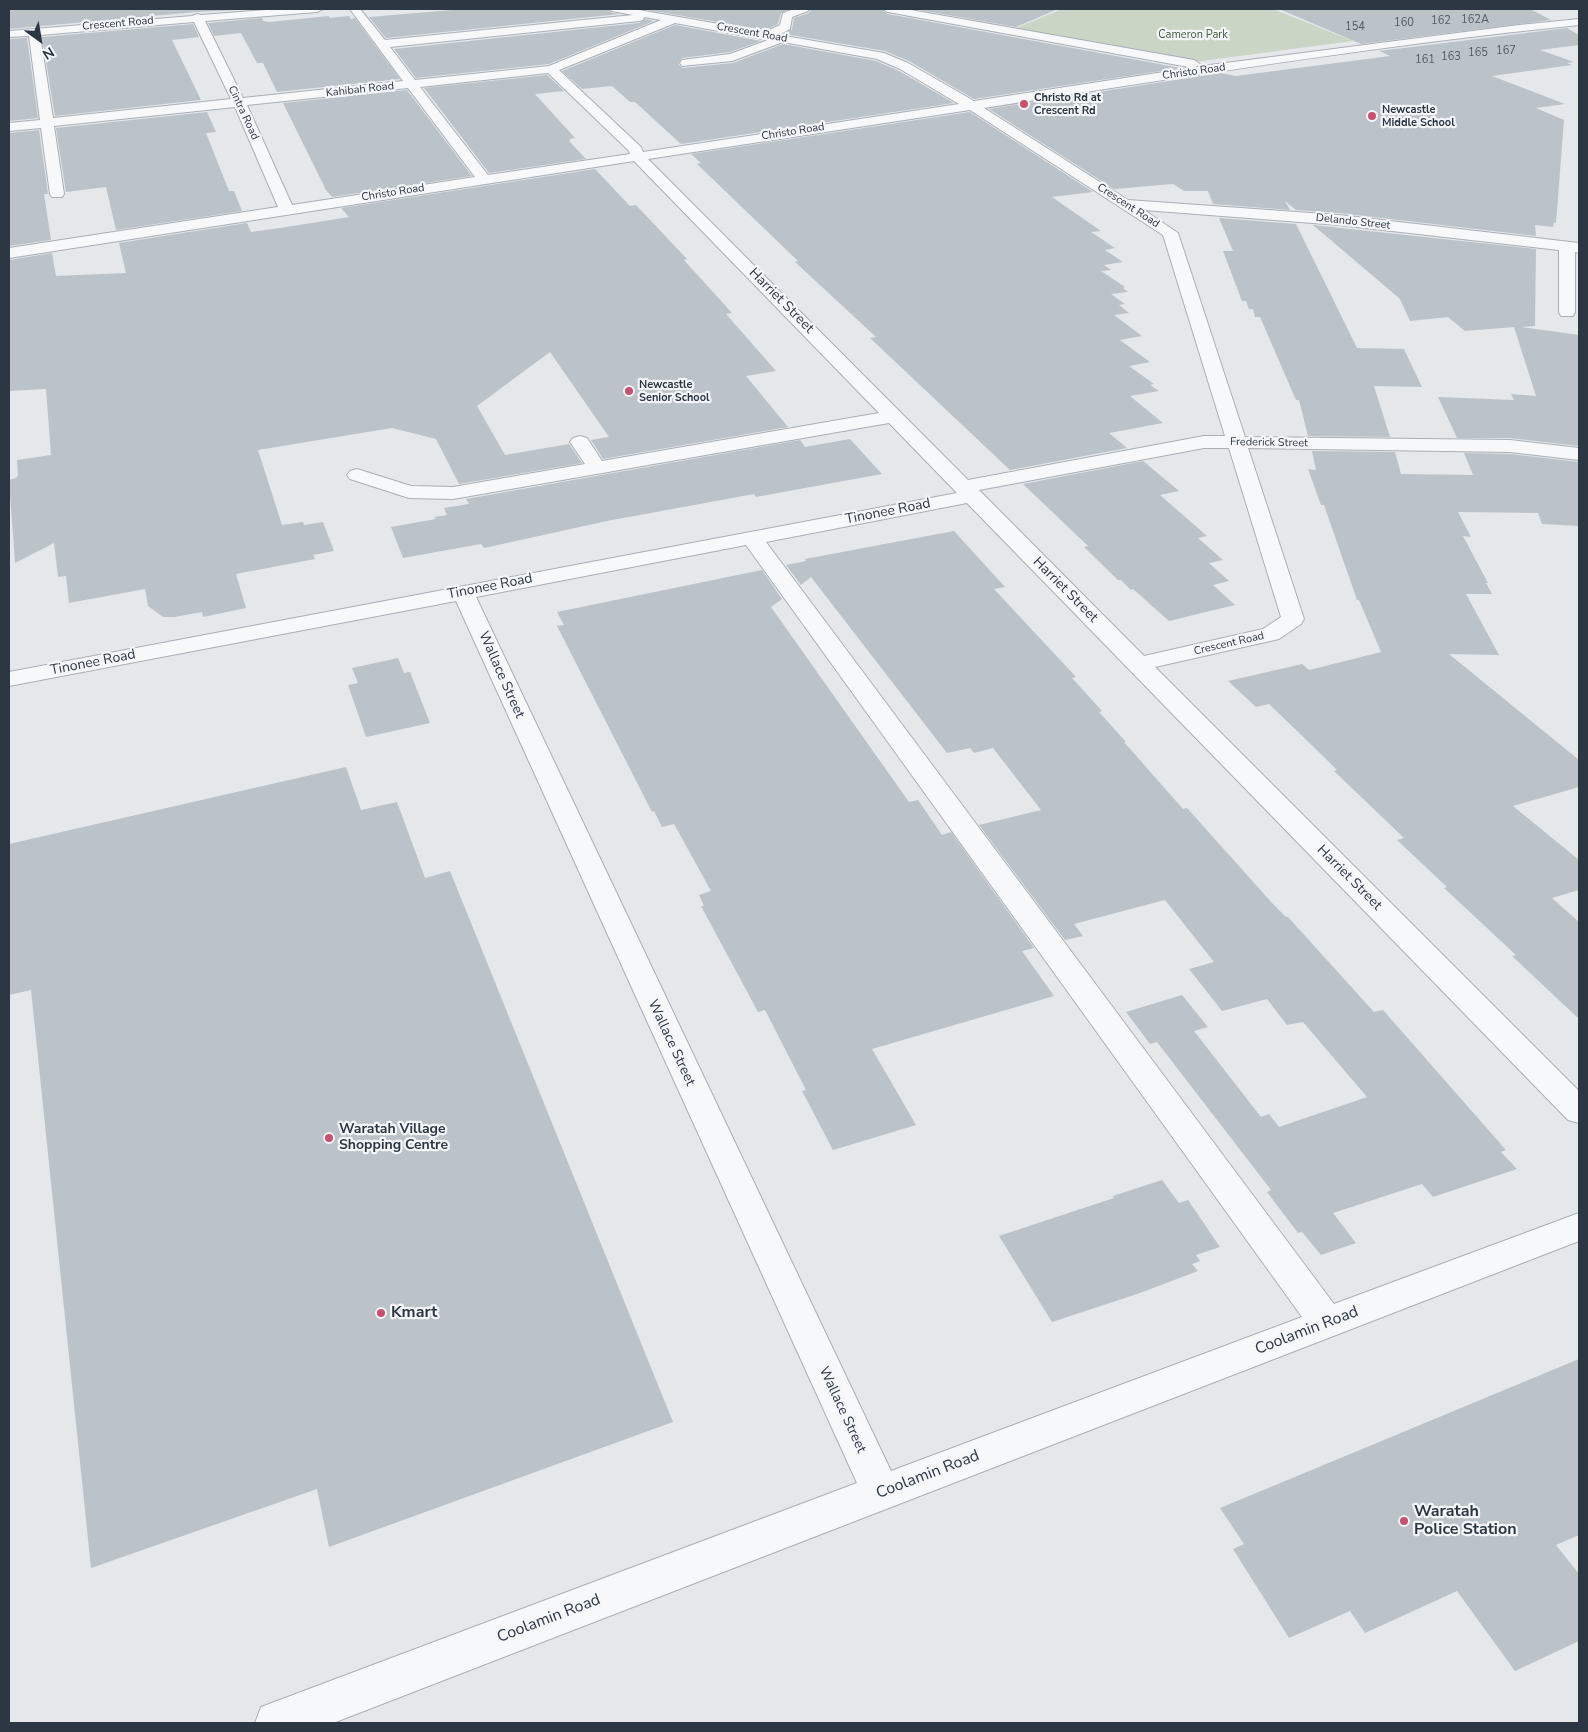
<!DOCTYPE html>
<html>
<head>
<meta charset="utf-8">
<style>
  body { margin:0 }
  #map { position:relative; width:1588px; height:1732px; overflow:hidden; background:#e4e8eb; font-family:"Nunito Sans",sans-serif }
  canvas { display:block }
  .frame { position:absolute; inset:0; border:10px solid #2c3743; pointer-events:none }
  .north { position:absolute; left:15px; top:15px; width:50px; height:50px; -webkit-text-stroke:4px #f4f6f9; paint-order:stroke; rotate:148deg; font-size:14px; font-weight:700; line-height:20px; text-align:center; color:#2c3743 }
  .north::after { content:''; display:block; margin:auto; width:18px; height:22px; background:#2c3743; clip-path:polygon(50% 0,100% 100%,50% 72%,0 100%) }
</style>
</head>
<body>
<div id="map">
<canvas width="1588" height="1732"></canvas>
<div class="frame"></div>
<div class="north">N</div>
</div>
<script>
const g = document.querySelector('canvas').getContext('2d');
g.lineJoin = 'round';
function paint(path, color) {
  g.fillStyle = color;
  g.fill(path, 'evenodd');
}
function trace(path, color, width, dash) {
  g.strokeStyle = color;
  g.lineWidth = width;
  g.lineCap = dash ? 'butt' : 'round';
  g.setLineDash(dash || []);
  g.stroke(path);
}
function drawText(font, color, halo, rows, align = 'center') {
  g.font = font + ' "Nunito Sans",sans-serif';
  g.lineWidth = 4.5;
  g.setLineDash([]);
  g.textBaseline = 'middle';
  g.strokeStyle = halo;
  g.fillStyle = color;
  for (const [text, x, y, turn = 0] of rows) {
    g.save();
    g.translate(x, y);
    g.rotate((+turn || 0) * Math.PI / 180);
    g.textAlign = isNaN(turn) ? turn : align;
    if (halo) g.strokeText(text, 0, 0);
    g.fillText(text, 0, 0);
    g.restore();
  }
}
const green = new Path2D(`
  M1062,9H1273L1353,41L1194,62L1014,29Z`);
const building = new Path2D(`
  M9,9H258L196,12L9,29Z
  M464,9H609L612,13L620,14L386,38L369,17Z
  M642,9H789L781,13L778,24L765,30Z
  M811,9H880L888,14L1181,68L974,99L909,61L885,51L785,34L792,29L794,18L809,13Z
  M914,9H1058L1016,27Z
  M1279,9H1530L1551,20L1361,44Z
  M329,16L330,18L349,16L351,19L355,18L400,79L277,92L263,63H257L241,33L214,36L208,23L262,18L263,21L270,22Z
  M645,19L654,21L549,64L416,78L394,49L639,23Z
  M193,24L199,37L172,40L201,100L55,116L42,37Z
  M675,25L761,41L730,52L682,58L678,64L682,68L733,63L783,44L876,61L899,71L954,103L681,144L635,102H630L612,86L582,89L562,71Z
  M1567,28L1579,35V45L1540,50L1574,62L1567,63L1572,65L1492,76L1565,104L1536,108L1564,120L1556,223L1554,222L1553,227L1535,225L1536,236L1339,213L1296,210L1285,201L1290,210L1213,204L1208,191H1184L1173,184L1114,189L989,109L1220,73L1236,76L1390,56L1379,51Z
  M27,38L38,118L9,121V39Z
  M547,75L564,91L535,94L575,138L569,139L571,141H569L586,159L489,173L424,88Z
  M407,90L472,176L332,197L326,190L283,103Z
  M207,112L216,132L206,133L229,191H234L242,211L116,230L106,187L66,192L56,128Z
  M970,112L1093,192L1052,197L1101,231L1091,232L1115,248L1105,250L1123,262L1104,265L1111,270L1101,271L1125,287L1123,288L1128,292L1111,294L1125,304L1119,305L1129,313L1114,315L1142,336L1120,340L1150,362L1129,366L1154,384L1150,385L1159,391L1130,396L1163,423L1109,433L1127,448L1010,470L870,338L876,337L795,262L798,261L697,164L701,163L691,154Z
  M39,130L48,194H44L51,240L9,246V133Z
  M595,169L630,206L636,205L687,259L684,260L732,313L726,314L776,371L746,376L788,427L603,459L591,440L609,437L550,352L477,406L505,455L569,444L582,463L459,484L436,439L392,428L258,450L282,525L303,522L304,525L323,522L334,551L313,555L315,559L236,574L246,608L203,617L202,612L175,617H163L148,606L145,589L69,603L66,576L58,577L54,543L15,563L9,480L16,478L18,475L17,460L51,455L46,389L9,391V260L52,253L56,276L126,273L119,243L247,223L251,232L280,228L349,217L341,208Z
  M1219,218L1296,224L1357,348L1404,349L1422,387L1374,386L1390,437L1308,436L1299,400H1296L1260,317H1255L1253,309H1249L1246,301H1242L1223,251H1233Z
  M1313,225L1536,249L1535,326L1521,327L1579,335V446L1510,438H1457L1438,397L1514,400L1511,394L1536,396L1514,327L1465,331L1448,317L1410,321L1400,299Z
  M850,439L882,474L756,497L754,494L607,521L484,548L481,544L403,558L391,527L436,519L434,517L447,515L444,508L469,504L466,499L800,440L805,447Z
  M1312,451L1395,452L1401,474L1473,475L1464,453L1510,454L1579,462V526L1542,524L1538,513L1458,512L1471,537L1463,536L1488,583H1486L1492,594H1466L1499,655L1449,654L1579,760V787L1513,806L1579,860V890L1552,898L1579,922V1019L1512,956L1516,955L1444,888L1447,887L1397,840L1404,838L1334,771L1337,770L1323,756L1269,704L1256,707L1228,681L1302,664L1309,670L1381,652L1359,600H1357L1324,505H1321L1308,469L1316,470Z
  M1143,461L1179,491L1160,495L1207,536L1198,538L1223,560L1209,563L1229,581L1213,585L1235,605L1169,621L1133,589L1131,590L1121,580H1118L1084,547L1088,546L1023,484Z
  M954,531L1005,587L994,589L1076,677L1072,678L1102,711L1099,712L1126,742H1124L1183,809L1187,808L1273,904L1286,917H1288L1374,1012L1383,1010L1506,1150L1501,1152L1517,1169L1433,1197L1422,1184L1333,1213L1356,1243L1321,1255L1302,1232L1298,1233L1267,1192L1271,1190L1157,1042L1150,1044L1126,1012L1182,995L1208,1027L1194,1031L1261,1117L1269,1114L1279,1127L1367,1097L1303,1022L1287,1025L1267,999L1222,1011L1189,969L1214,962L1165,900L1074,924L1083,936L1065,940L979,825L1041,810L993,748L974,753L970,748L947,753L811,577L801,585L786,565L806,561L805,559Z
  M762,570L782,599L771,607L909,802L918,800L942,835L951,832L1034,948L1022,951L1054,996L872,1049L916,1125L833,1150L802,1091L806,1090L765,1010L758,1012L701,906H704L699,895L711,891L674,824L662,827L654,811L652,812L557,626L564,625L557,612Z
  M398,658L404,673L410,672L430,723L366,737L348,685L358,683L352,668Z
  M346,767L361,810L397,802L425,878L450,871L673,1422L329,1547L317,1489L91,1568L31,990L9,995V844Z
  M1162,1180L1179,1203L1188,1200L1220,1247L1196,1255L1200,1261L1192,1264L1198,1271L1140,1293L1052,1322L999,1236L1114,1198L1113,1196Z
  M1579,1359V1535L1556,1545L1579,1574V1641L1515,1671L1457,1591L1365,1633L1350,1611L1289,1638L1233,1549L1244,1544L1220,1508Z`);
const minor = new Path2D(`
  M279,9H323L317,12L205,21L243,98L403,81L350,9H360L385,40L633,15L612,11L611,9H633L765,32L780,25L783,13L794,9H809L808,11L792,17L790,29L779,35L884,53L908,63L974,101L1210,65L1519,25L1579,19V25C1380,45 1182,77 984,108L1128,200L1339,215L1579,243V253L1575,252V312L1573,316H1561L1559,312V250L1339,225L1144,210L1178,233L1245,437L1510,440L1579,448V460L1510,452L1248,448L1304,619L1301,624L1279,639L1155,667L1579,1091V1123L1568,1120L967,503L766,542L1334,1304L1579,1213V1241L333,1723H255L261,1707L277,1701L857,1483L456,601L9,686V672L957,493L889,423L453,499L409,498L350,479L347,475L350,471L357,469L411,486L453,487L585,464L570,442L573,438L580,436L587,438L602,461L879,413L634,161L9,258V248L278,207L235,107L54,126L64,194L62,197H52L50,194L41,128L9,131V123L40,120L29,36L9,37V31L192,16L197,14L201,15ZM644,17L661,20L549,66L415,80L390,47L639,21L643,20ZM194,22L231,99L53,118L40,35ZM675,23L768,40L730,54L682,60L680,63L682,66L732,61L783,42L877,59L900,69L959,104L643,152L641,147L559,70ZM548,73L629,151L630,154L488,175L420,87ZM408,88L475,177L292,205L247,105ZM970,110L1163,235L1225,436H1204L968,480L648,159ZM1204,448H1229L1281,617L1263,629L1144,656L979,490ZM746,545L1302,1317L891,1471L476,597Z
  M882,9H905L1194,60L1200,64L1194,68L888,12Z`);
const markers = [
  [1024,104,5,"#c9506f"],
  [1372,116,5,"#c9506f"],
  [629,391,5,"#c9506f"],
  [329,1138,5,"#c9506f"],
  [381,1313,5,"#c9506f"],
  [1404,1521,5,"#c9506f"]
];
const numberNames = [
  ["162A",1475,20],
  ["162",1441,21],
  ["160",1404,23],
  ["154",1355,27],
  ["167",1506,51],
  ["165",1478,53],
  ["163",1451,57],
  ["161",1425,60]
];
const farStreetnames = [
  ["Crescent Road",118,24,-5],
  ["Crescent Road",752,33,10],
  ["Christo Road",1194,72,-8],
  ["Kahibah Road",360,90,-6],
  ["Cintra Road",243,113,65],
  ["Christo Road",793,132,-9],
  ["Christo Road",393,193,-9],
  ["Crescent Road",1128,206,33],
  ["Delando Street",1353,222,6],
  ["Frederick Street",1269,443,1],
  ["Crescent Road",1229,644,-13]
];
const farParknames = [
  ["Cameron Park",1193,35]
];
const farPoinames = [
  ["Christo Rd at",1034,98],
  ["Crescent Rd",1034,111],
  ["Newcastle",1382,110],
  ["Middle School",1382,123],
  ["Newcastle",639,385],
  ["Senior School",639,398]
];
const streetNames = [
  ["Harriet Street",781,301,45],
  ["Tinonee Road",888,512,-11],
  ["Tinonee Road",490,587,-11],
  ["Harriet Street",1065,590,45],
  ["Tinonee Road",93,663,-11],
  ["Wallace Street",501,675,66],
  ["Harriet Street",1349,878,45],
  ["Wallace Street",671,1043,65],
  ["Wallace Street",842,1410,65]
];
const poiNames = [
  ["Waratah Village",339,1130],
  ["Shopping Centre",339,1146]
];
const nearPoinames = [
  ["Kmart",391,1313],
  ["Waratah",1414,1512],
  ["Police Station",1414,1530]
];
const nearStreetnames = [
  ["Coolamin Road",1307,1331,-21],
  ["Coolamin Road",928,1475,-21],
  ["Coolamin Road",549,1619,-21]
];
paint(green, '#cbd5c6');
paint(building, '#bbc2c8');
trace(minor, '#a9afb5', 2);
paint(minor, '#f7f8fa');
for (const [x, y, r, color] of markers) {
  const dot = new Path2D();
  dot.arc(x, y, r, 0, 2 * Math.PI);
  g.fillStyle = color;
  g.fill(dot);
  trace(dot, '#f4f6f9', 2);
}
drawText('11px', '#505a64', null, numberNames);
drawText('11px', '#2c3743', '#f4f6f9', farStreetnames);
drawText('11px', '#455e3a', '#f4f6f9', farParknames);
drawText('bold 11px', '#2c3743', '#f4f6f9', farPoinames, 'left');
drawText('14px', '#2c3743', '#f4f6f9', streetNames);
drawText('bold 14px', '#2c3743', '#f4f6f9', poiNames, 'left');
drawText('bold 16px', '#2c3743', '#f4f6f9', nearPoinames, 'left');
drawText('16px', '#2c3743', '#f4f6f9', nearStreetnames);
</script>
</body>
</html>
